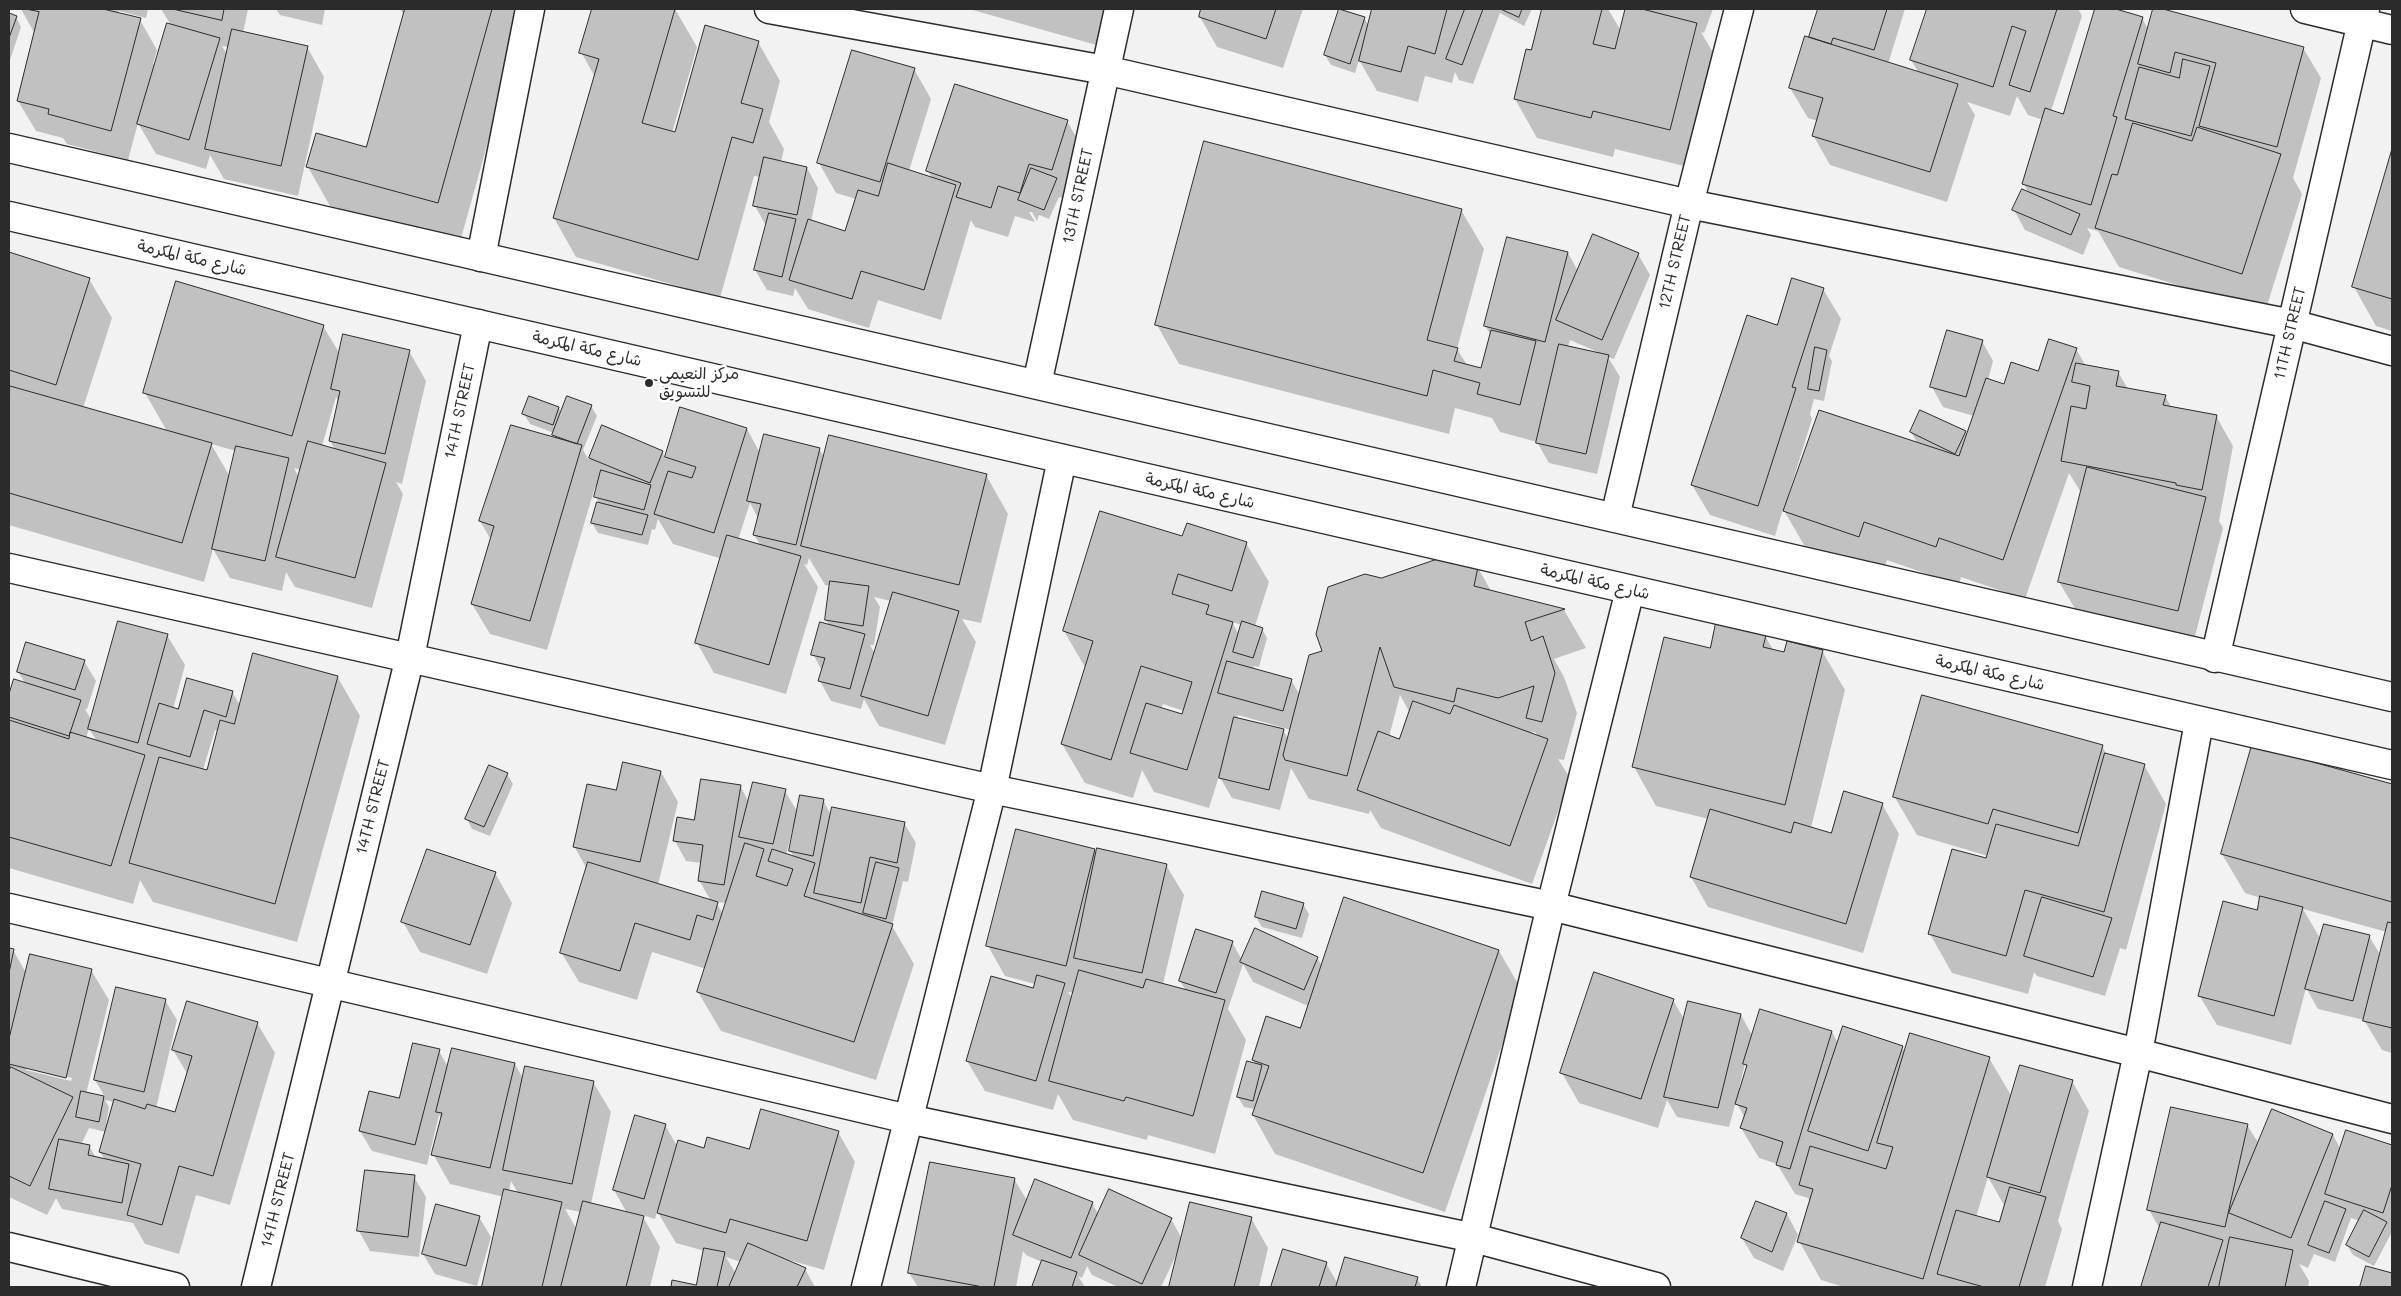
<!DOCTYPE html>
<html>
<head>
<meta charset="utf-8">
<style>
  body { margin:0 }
  #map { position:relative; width:2401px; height:1296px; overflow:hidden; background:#f2f2f2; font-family:Mali,sans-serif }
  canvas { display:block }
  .frame { position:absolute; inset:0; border:10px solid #2b2b2b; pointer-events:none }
</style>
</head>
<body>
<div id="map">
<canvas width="2401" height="1296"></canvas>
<div class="frame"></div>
</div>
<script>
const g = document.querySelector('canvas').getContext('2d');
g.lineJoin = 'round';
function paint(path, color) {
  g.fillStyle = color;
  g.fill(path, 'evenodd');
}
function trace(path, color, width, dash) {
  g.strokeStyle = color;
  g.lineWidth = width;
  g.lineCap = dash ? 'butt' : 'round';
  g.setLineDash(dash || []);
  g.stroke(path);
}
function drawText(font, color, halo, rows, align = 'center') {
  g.font = font + ' Mali,"Playpen Sans Arabic",sans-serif';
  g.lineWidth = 5;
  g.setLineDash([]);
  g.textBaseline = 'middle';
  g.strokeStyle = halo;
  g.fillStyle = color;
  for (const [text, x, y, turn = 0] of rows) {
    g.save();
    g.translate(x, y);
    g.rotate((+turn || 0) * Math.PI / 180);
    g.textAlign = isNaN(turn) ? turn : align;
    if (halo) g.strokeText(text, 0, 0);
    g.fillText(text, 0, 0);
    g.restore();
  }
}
const shadow = new Path2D(`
  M21,9H148L146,18L119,11L118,14L140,20L157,50L153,64L156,65L171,25L161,9H248L243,33L307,47L324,77L298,196L224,179L210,155L206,169L156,154L138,123L128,160L67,144L63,138L36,131L18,101L35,34ZM222,46L229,47L227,54Z
  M276,9H325L322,25L280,15Z
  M400,9H525L460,242L330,206L308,167L367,149L404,15Z
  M593,9H675L697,47L672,133L676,134L758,42L780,81L769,122L784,149L781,162L807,168L818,188L811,222L846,232L856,199L836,193L819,163L914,69L931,99L909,171L932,178L928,171L1067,121L1084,151L1069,200L1059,197L1049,219L1039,215L1037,221L1032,212H1029L1035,222L1015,216L1008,237L975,227L971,220L941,320L878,300L869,328L808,309L795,288L793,296L767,290L755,270L766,226L755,206L761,177L754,176L720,298L576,257L554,218L595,77L581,52Z
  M969,9H1111L1100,46Z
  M1203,9H1303L1283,68L1217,47L1200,17Z
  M1373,9H1532L1524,26L1500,13L1473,84L1459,80L1455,72L1452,83L1425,76L1418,102L1377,91L1359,60L1355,73L1331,65L1325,55L1364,18L1369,26Z
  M1543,9H1608L1621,31L1626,13L1623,9H1713L1704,33L1701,32L1719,63L1692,168L1615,149L1613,157L1537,138L1515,99L1532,52Z
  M1819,9H1905L1888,64L1919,73L1911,60L1928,9H2078L2082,16L2051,111L2064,115L2096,9H2112L2142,18L2148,29L2154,9H2158L2303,48L2321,78L2293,178L2302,194L2265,312L2119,267L2098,231L2087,228L2091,235L2083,255L2025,230L2014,210L2029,194L2024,184L2043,120L2028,115L2017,96L2010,116L1967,102L1975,115L1947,202L1830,165L1813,135L1818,121L1808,118L1790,88L1812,40L1810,37Z
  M9,14L16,17L21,27L9,63Z
  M2392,153V331L2376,326L2354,287Z
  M1461,210L1484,249L1457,349L1467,365L1482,369L1491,335L1485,326L1508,238L1568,253L1578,271L1638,254L1650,275L1614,359L1608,357L1620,377L1597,474L1549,463L1537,442L1500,432L1492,418L1455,408L1449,434L1179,364L1157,325ZM1570,340L1600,353L1568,347Z
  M9,254L89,279L112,318L83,408L167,431L145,393L323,326L340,354L409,351L426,381L402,484L396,482L403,494L372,608L295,587L286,572L282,591L230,578L213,549L204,582L9,525ZM336,397L339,402L330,441L335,450L322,446ZM211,444L236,451L230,477ZM294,468L301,470L299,478Z
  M1823,289L1841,319L1829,356L1832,361L1824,401L1814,399L1810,414L1812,419L1789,493L1791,494L1918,444L1911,432H1965L1967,436L1974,416L1943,407L1932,387L1982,341L1993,361L1988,380L2005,386L2039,373L2076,349L2086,366L2118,372L2128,389L2165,396L2172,408L2216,416L2233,446L2219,521L2223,528L2194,640L2077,612L2059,582L2082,491H2080L2069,473L2025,599L1961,577L1959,585L1887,560L1881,576L1807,550L1783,509L1775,536L1710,515L1692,485L1778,326Z
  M591,406L597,416L583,450L589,460L603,427L662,452L666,459L681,409L747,429L760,453L819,449L825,458L986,475L1008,514L981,623L962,619L976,642L945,745L879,726L864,699L861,709L831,701L820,681L822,671L813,654L829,625L826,620L831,586L825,585L809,558L807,565L804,564L818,587L786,694L714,673L697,643L722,559L673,544L658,519L655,530L652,529L648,545L598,533L592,523L600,504L595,496L598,488L595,487L547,650L490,634L472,604L491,540L480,521L492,482L495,483L556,439L554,433L530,424L524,414L559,408L561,413ZM750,503L758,518L754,535L761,546L738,540ZM874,597L891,601L875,654L870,645H874L880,607Z
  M1183,538L1246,543L1269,582L1255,626L1262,629L1267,638L1259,667L1254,666L1253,669L1291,680L1300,695L1324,652L1381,579L1478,568L1491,591L1564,610L1586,648L1554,659L1564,677L1577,713L1564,760L1558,759L1570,778L1532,884L1381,828L1370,810L1369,814L1309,799L1291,768L1280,810L1232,798L1219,776L1209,808L1154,792L1142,770L1133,798L1085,783L1062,744L1086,669L1064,631ZM1232,622L1242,625L1239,635ZM1400,695L1410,713L1400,740L1389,737ZM1163,704L1184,711L1183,715L1161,709ZM1238,715L1291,730L1288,739L1282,728L1237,719ZM1535,732L1538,736L1530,733Z
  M167,635L185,665L173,709L179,710L232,692L240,705L254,654L338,678L360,716L297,942L153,902L140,880L133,904L9,868V698L15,680L25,683L18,672L84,661L96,681L87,709H85L92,721ZM89,729L97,741L86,738ZM215,730L218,731L207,771L203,770Z
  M1765,636L1774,651L1785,654L1822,651L1845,690L1811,828L1832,834L1882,804L1899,834L1863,953L1708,907L1691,877L1709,819L1656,806L1634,767L1711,650Z
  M2102,746L2107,755L2144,765L2166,804L2126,950L2120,948L2105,996L2037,976L2034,972L2028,994L1952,973L1930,934L1988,856L1917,835L1894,796Z
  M2252,747L2392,785V1053L2382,1050L2364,1020L2318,1009L2306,988L2291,1045L2217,1025L2199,995L2257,911L2261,898L2245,893L2222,854ZM2303,909L2387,932L2381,956L2369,936L2321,940Z
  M661,772L678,802L658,885L711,901L699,880L702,863L686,861L675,841L740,786L749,802L785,791L798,813L823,800L831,815L904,823L916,843L908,882L903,881L892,926L914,964L876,1080L721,1031L698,992L706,969L652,952L637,1000L579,982L561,952L587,869L574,846L616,791ZM793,827L795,828L790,851L795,858L786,855ZM716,902L727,903L723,914Z
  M507,774L513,784L490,836L472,829L467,819Z
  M1094,850L1097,854L1166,865L1184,895L1163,984L1186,991L1180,981L1232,942L1242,960L1317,958L1322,966L1499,951L1521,989L1445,1212L1275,1154L1253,1115L1255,1109L1244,1107L1238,1097L1256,1065L1253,1060L1300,1030L1308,1006L1253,982L1243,964L1228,1009L1246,1040L1215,1154L1148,1135L1147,1140L1073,1120L1058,1094L1053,1110L985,1091L967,1061L1034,990L1035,984L1005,976L988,946ZM1068,992L1074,993L1073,999Z
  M495,873L512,903L487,974L420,952L403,922Z
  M1303,904L1309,914L1302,938L1262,927L1256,917Z
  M9,949L13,950L26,973L91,970L109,1000L86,1094L105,1097L95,1080L165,1000L177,1020L156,1108L176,1114L188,1075L173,1050L257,1023L275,1053L230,1205L196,1195L179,1254L145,1244L133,1223L62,1209L56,1198L47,1215L9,1197ZM26,1067L72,1078L71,1081L26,1070ZM105,1100L114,1102L107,1125H106L109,1107ZM89,1128L106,1132L100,1152L105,1160L96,1158L89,1146L81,1145Z
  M1673,1000L1684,1019L1741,1015L1753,1037L1832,1032L1838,1043L1902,1047L1905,1053L1989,1058L2012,1097L2072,1081L2089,1111L2058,1221L2062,1229L2045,1287H1844L1821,1280L1799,1241L1810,1202L1808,1198L1795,1194L1777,1164L1759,1158L1741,1128L1745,1118L1736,1102L1729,1127L1677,1117L1667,1100L1658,1128L1579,1103L1562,1073ZM1745,1064L1747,1068L1741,1088H1739ZM1988,1177L2005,1207L2000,1224L1976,1217Z
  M439,1051L448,1067L515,1064L524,1080L593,1082L611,1112L591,1204L627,1213L614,1190L665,1125L677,1146L705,1150H750L838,1132L855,1162L824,1270L789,1260V1262L805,1269L815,1287H672L673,1282L697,1287L705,1251L676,1243L657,1211L655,1219L642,1215L660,1247L650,1287H483L504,1197L450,1184L433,1154L442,1119L439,1115L427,1165L372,1151L360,1131L400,1099ZM511,1181L518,1193L509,1191ZM565,1209L581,1212L577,1230L572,1221ZM726,1257L741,1262L736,1274Z
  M2272,1111L2333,1135L2341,1150L2347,1131L2392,1146V1232L2374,1266L2353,1255L2347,1245L2360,1221L2351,1218L2335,1262L2314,1254L2308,1268L2299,1264L2309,1281L2308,1287H2142L2160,1229L2149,1210L2247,1125L2259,1144Z
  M414,1177L426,1197L419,1257L370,1251L359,1231Z
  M1014,1179L1028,1202L1092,1203L1099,1215L1171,1219L1182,1239L1251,1218L1268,1248L1259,1287H1170L1179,1249L1161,1287H1118L1092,1275L1087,1266L1082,1278L1078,1276L1085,1287H1033L1042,1262L1026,1255L1023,1251L1016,1287H918L909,1273Z
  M1757,1202L1787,1214L1798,1235L1783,1271L1754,1258L1742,1238Z
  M479,1217L491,1237L477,1286L435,1274L423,1254Z
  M1284,1250L1326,1263L1338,1284L1417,1278L1422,1287H1273Z`);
const building = new Path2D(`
  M26,9H103L141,18L111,131L48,114L49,109L17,101L39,12Z
  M173,9H224L222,20Z
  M405,9H492L438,203L306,167L316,133L366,147Z
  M592,9H675L642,123L675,132L705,25L759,41L741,103L763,109L753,143L732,137L698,260L553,218L599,59L579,53Z
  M1201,9H1276L1266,39L1199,17Z
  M1339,9L1365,17L1350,64L1324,55Z
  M1372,9H1447L1435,54L1408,46L1401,72L1359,61Z
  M1465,9H1483L1462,65L1446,59Z
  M1501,9H1522L1519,17Z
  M1542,9H1602L1593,44L1615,49L1625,9H1642L1697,23L1670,130L1593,111L1591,118L1514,99L1526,49L1531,50Z
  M1818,9H1887L1874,50L1833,38L1831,44L1809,37Z
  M1927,9H2057L2030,92L2009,85L2026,31L2012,26L1993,87L1910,60Z
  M2095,9H2116L2143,17L2113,116L2117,117L2091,205L2022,184L2045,108L2063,114Z
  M2153,9H2163L2304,47L2277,147L2199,126L2216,63L2175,52L2170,73L2138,64Z
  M9,13L17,16L9,38Z
  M167,23L220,38L189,140L137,124Z
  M232,29L308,46L281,166L205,149Z
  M1805,36L1958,84L1930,172L1812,136L1823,98L1789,88Z
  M852,50L915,68L880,182L817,163Z
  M2183,59L2210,66L2191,136L2125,119L2139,67L2179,78Z
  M955,84L1068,120L1052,170L1029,164L1020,193L998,186L991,208L956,197L961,183L926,171Z
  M2133,123L2192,141L2197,127L2281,154L2242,274L2095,228L2112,174L2117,175Z
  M1204,141L1462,209L1427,340L1458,348L1454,361L1481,368L1491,330L1536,341L1520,405L1477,394L1480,383L1433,370L1427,396L1155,325Z
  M2392,149V299L2352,287Z
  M764,157L807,167L797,215L753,206Z
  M888,163L956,185L924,290L861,271L852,299L789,280L808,219L845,231L858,190L878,196Z
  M1031,168L1057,178L1044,210L1018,200Z
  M2022,189L2080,214L2071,235L2012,210Z
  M769,213L796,219L782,277L754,270Z
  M1593,234L1639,253L1602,340L1556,320Z
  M1507,237L1568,252L1545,342L1484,326Z
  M9,252L90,278L56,385L9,370Z
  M1792,278L1824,288L1792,387L1796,388L1758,506L1691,485L1747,315L1777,325Z
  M176,281L324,325L292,436L143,393Z
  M1947,330L1983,340L1966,397L1930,387Z
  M343,334L410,350L385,454L329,441L340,391L331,389Z
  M2049,339L2077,348L2003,560L1939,538L1936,547L1864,522L1859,537L1783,511L1819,410L1959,456L1986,378L2004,384L2011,362L2038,371Z
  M1559,344L1609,355L1586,454L1536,443Z
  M1815,347L1827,350L1819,391L1808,389Z
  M2076,363L2119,371L2116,386L2166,395L2163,405L2217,415L2202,490L2176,485V483L2061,461L2071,406L2086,409L2090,386L2072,382Z
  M10,386L212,443L182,543L9,493Z
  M529,396L559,407L553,425L522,414Z
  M567,396L592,405L577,444L552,435Z
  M680,407L747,428L714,533L654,514L668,471L692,478L696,467L665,457Z
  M1920,410L1966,431L1955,454L1910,432Z
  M511,425L582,445L530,621L471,604L494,526L479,521Z
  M602,425L663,451L650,483L589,458Z
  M764,434L820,448L796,545L753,535L761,504L747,501Z
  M829,435L987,474L959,585L801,546Z
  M308,441L386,463L355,578L276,557Z
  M236,446L289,458L265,561L212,549Z
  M2087,467L2206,497L2178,611L2058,582Z
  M601,470L651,485L644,510L594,497Z
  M597,502L648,515L642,535L591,523Z
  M1100,511L1182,536L1187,523L1247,542L1232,591L1178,574L1172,594L1209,605L1206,614L1233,622L1187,770L1130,753L1146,703L1182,714L1192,682L1141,666L1111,760L1061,744L1093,641L1063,631Z
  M727,535L801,556L769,665L695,643Z
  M1441,558L1478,567L1474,586L1565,609L1525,622L1531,641L1543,636L1555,673L1542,722L1526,718L1534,686L1498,698L1457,688L1454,702L1394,687L1380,647L1347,776L1285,760L1283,755L1309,655L1322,651L1316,634L1328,587L1365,574L1381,578Z
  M830,581L869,586L863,626L825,620Z
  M893,592L959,611L928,716L861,696Z
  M118,621L168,634L138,743L88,729Z
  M1242,621L1263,628L1253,658L1233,652Z
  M820,622L865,634L850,689L818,681L825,658L811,655Z
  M1716,623L1766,635L1763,647L1784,652L1787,641L1823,650L1785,805L1632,767L1664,637L1710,648Z
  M26,642L85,660L75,690L17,672Z
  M253,653L338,676L275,904L129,863L159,757L207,770L220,720L234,724Z
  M1227,661L1292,679L1283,711L1218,693Z
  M187,678L233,691L226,717L204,710L190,757L147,744L159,703L178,709Z
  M14,679L81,700L69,736L9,717V694Z
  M1922,695L2103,745L2078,833L1993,809L1988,824L1893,797Z
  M1413,701L1450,714L1454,705L1548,739L1510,846L1357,790L1378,731L1399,739Z
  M1234,717L1284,729L1269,790L1219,778Z
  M9,720L69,739L70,732L145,755L111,866L9,837Z
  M2252,745L2392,784V902L2221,854Z
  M2105,753L2145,764L2104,912L2025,890L2006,956L1928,934L1952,849L1986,858L1996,824L2078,846Z
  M623,762L661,771L640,862L573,847L587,784L616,790Z
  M489,765L508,773L484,827L465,819Z
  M701,779L741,785L724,885L698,881L703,845L673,841L677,817L694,820Z
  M753,782L786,789L773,844L739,837Z
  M1844,791L1883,803L1846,924L1690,877L1710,809L1791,833L1794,822L1831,833Z
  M800,795L824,799L813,856L789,851Z
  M832,807L905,822L897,863L870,857L861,903L814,893Z
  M1016,829L1095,849L1066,966L986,946Z
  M745,843L764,849L756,876L787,886L793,869L768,861L772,849L815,863L804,896L893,924L854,1042L697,992Z
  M1097,848L1167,864L1142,973L1074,958Z
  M427,849L496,872L470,945L401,922Z
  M588,862L718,902L713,920L697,915L690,940L635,923L620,971L560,953Z
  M876,862L899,868L886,919L863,913Z
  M1262,891L1304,903L1296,929L1255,917Z
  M2260,896L2303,907L2274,1016L2198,996L2223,901L2257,910Z
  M1344,897L1499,950L1423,1173L1252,1115L1269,1066L1252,1060L1266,1016L1300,1028Z
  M2042,897L2112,918L2093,977L2024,956Z
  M2388,922L2392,923V1028L2363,1021Z
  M2324,924L2370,935L2353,1001L2305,989Z
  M1255,928L1318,957L1304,990L1240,962Z
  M1196,929L1233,941L1216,993L1179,981Z
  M9,948L14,949L9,973Z
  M30,954L92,969L66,1078L9,1064V1039Z
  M1079,970L1143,988L1146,979L1225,1000L1193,1116L1126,1097L1124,1101L1049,1081Z
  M1594,972L1674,999L1641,1099L1560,1073Z
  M1037,975L1065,983L1036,1081L966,1061L991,976L1033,988Z
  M116,987L166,999L144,1092L94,1080Z
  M187,1001L258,1022L213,1176L179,1166L162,1225L127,1215L141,1164L99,1152L114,1099L145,1109L147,1104L175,1112L192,1056L172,1050Z
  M1688,1001L1741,1014L1718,1108L1664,1097Z
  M1760,1009L1832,1031L1790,1169L1776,1165L1783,1142L1740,1128L1747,1108L1735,1104L1747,1065L1743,1064Z
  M1843,1026L1903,1046L1868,1151L1808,1131Z
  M1910,1033L1990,1057L1923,1279L1797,1242L1813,1189L1799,1185L1810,1146L1886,1169L1893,1147L1877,1143Z
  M413,1043L440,1049L415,1145L359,1131L369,1091L399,1098Z
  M452,1048L515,1063L490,1168L431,1155L442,1113L436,1112Z
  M1247,1061L1262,1065L1253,1101L1237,1097Z
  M2020,1065L2073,1080L2040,1193L1987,1177Z
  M525,1066L594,1081L572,1184L503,1170Z
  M11,1067L73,1097L30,1186L9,1176V1071Z
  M81,1091L104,1096L99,1122L76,1117Z
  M2171,1107L2248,1124L2225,1227L2147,1210Z
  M761,1109L839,1131L807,1241L730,1219L726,1233L657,1213L678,1140L704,1148L707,1137L749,1149Z
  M2272,1109L2333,1134L2291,1238L2229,1213Z
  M635,1115L666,1124L644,1199L613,1190Z
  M2346,1130L2392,1145V1185L2383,1213L2325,1194Z
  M59,1139L90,1145L88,1155L129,1164L122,1203L49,1189Z
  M930,1162L1015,1178L994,1287H983L908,1273Z
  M365,1170L415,1175L408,1237L357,1231Z
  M1035,1179L1093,1202L1071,1258L1013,1235Z
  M2010,1187L2046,1197L2019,1287H1984L1937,1274L1956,1210L1999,1222Z
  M504,1189L562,1202L542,1287H482Z
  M1109,1189L1172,1218L1142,1284L1079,1255Z
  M583,1201L644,1216L626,1287H561Z
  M1756,1201L1787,1213L1772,1252L1741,1238Z
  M2325,1201L2346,1209L2329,1253L2308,1245Z
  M1190,1202L1252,1217L1234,1287H1169Z
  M436,1204L480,1216L466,1266L422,1254Z
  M2364,1210L2387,1222L2369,1257L2346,1245Z
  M2161,1222L2223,1240L2208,1287H2141Z
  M2230,1237L2293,1250L2285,1287H2219Z
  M748,1243L806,1268L797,1287H729Z
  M704,1248L725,1252L717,1287H671L672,1280L696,1285Z
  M1283,1249L1327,1262L1319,1287H1271Z
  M1345,1257L1418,1277L1415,1287H1336Z
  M1042,1260L1077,1272L1072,1287H1032Z
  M2366,1266L2392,1273V1287H2360Z`);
const street = new Path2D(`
  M769,9L1105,70L1689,204L2292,324L2392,351
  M2305,9L2392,30
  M481,257L530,9
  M1037,384L1119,9
  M1615,517L1689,204L1739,9
  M9,568L992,789L1551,906L2138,1053L2392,1119
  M2215,658L2365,9
  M9,908L908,1119L1474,1238L1656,1287
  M9,1247L175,1287
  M256,1287L410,657L478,324
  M866,1287L992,789L1062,459
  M1461,1287L1551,906L1630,590
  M2087,1287L2138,1053L2199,722`);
const secondary = new Path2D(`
  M9,148L2392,697
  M9,216L2392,765`);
const markers = [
  [649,383,5,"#2b2b2b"]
];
const streetNames = [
  ["13TH STREET",1078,196,-78],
  ["شارع مكة المكرمة",192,258,13],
  ["12TH STREET",1675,262,-77],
  ["11TH STREET",2290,333,-77],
  ["شارع مكة المكرمة",587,349,13],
  ["14TH STREET",460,411,-78],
  ["شارع مكة المكرمة",1200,491,13],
  ["شارع مكة المكرمة",1595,582,13],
  ["شارع مكة المكرمة",1990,673,13],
  ["14TH STREET",373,807,-76],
  ["14TH STREET",278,1200,-76]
];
const poiNames = [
  ["مركز النعيمي",659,374],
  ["للتسويق",659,392]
];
paint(shadow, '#0003');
paint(building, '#c1c1c1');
trace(building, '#2b2b2b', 1);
trace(street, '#2b2b2b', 31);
trace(secondary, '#2b2b2b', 31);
trace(street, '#fff', 28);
trace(secondary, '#fff', 28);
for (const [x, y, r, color] of markers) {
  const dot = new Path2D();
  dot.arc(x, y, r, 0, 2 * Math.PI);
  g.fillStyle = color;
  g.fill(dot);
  trace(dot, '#fff', 2);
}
drawText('16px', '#2b2b2b', '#fff', streetNames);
drawText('16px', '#2b2b2b', '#fff', poiNames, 'left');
</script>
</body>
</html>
